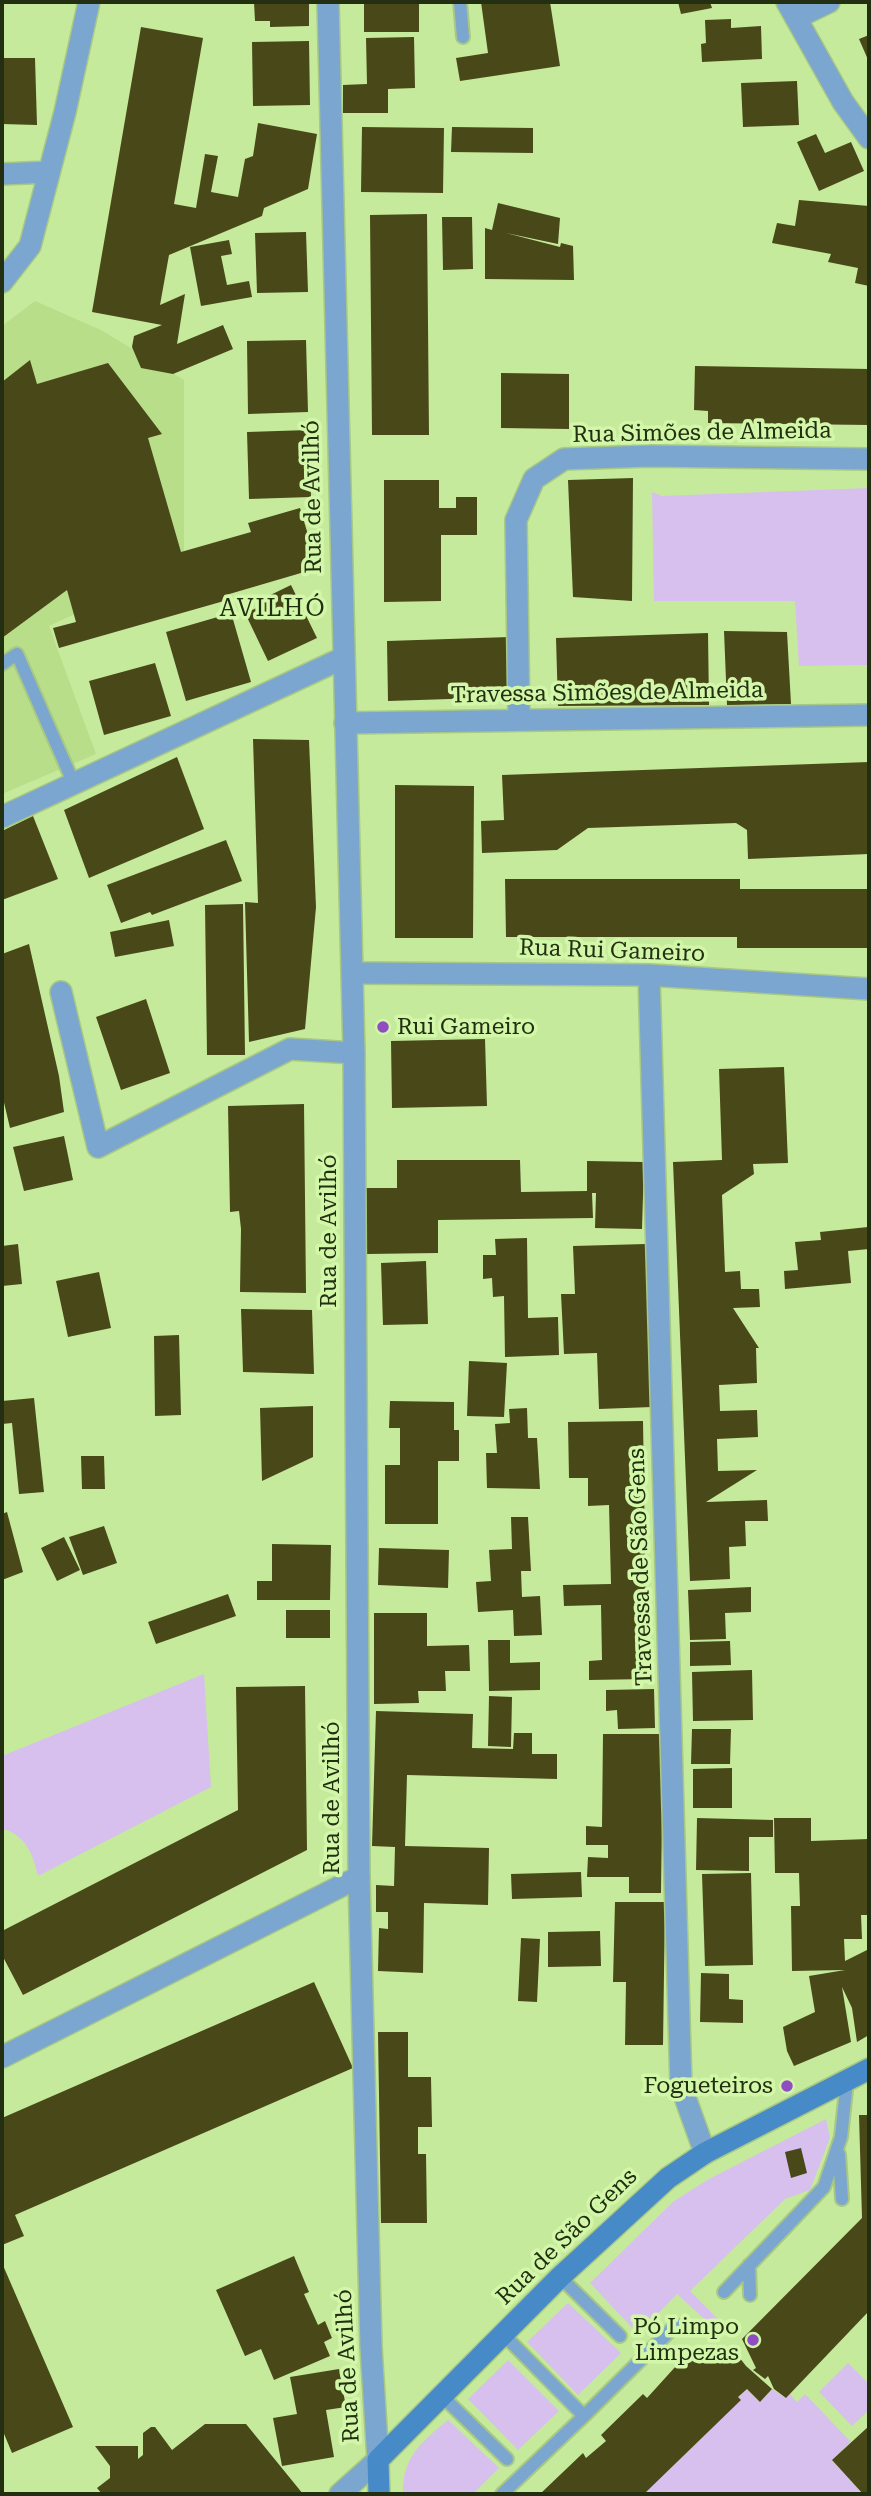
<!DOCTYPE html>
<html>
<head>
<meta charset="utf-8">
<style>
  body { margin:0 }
  #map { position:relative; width:871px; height:2496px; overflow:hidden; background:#c6ea9c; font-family:"Roboto Serif",serif }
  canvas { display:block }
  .frame { position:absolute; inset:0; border:4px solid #222f10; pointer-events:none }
</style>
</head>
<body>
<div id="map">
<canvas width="871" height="2496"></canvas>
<div class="frame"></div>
</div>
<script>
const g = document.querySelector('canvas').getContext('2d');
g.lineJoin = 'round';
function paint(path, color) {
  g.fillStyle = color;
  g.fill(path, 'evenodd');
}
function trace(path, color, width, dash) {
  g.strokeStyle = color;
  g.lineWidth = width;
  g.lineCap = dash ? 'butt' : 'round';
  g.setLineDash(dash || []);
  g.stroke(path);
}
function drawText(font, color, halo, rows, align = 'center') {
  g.font = font + ' "Roboto Serif",serif';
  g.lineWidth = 7;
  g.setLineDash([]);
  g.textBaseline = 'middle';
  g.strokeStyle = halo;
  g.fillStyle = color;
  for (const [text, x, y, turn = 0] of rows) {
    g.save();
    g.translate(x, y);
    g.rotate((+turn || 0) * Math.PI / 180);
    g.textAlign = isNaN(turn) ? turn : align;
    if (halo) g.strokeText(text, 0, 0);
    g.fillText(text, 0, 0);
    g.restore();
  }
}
const built = new Path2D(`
  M35,301L101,330L184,380V563L49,626L96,754L2,794V326Z`);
const green = new Path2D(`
  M869,488V665L799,666L795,601H654L652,492L662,496Z
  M204,1674L211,1787L38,1876C33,1854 25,1834 2,1829V1756Z
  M826,2119L830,2138L810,2190L785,2199L690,2291L719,2320L713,2327L677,2294L638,2334L590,2283L674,2201L709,2179Z
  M568,2303L621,2353L578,2395L527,2342Z
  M508,2360L559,2411L518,2450L468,2399Z
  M848,2363L869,2384V2410L852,2426L819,2392Z
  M747,2389L760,2402L772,2389L786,2398L790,2394L797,2402L805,2394L851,2442L832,2460L863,2494H644L740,2400L738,2397Z
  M448,2420L499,2468L473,2494H403C402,2458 421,2442 448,2420Z`);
const building = new Path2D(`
  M254,2H309V26L270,27V21H255Z
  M364,2H419V32H364Z
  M481,2H550L560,66L460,81L456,58L488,53Z
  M678,2H710L712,8L681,14Z
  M731,19V28L761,26L762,59L702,62L701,44L706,43L705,20Z
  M141,27L203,38L174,204L196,208L205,154L218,156L211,192L238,197L245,159L253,156L258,123L317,134L308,189L264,208L262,216L169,255L160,305L185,294L177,344L223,325L233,349L173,374L141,368L132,347L134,336L162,325L92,312Z
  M869,35V62L859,39Z
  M414,37L415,88L388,89V113H343V85L367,84L366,38Z
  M309,41L310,105L253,106L252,42Z
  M2,58H35L37,125L2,124Z
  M797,81L799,125L743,127L741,83Z
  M362,127L444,128L443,193L361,192Z
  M452,127L533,128V153L451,152Z
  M816,134L825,153L851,142L864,171L819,191L797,142Z
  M799,200L869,206V286L855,283L858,268L828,262L831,254L772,243L777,223L795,226Z
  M498,203L560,218L558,244L506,233L560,247L561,243L573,246L574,280L485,279V228L492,230Z
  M427,214L429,435H372L370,215Z
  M442,217H472L473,269L443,270Z
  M306,232L308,292L257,293L255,233Z
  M229,240L232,254L221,256L227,285L249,281L252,297L201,306L190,247Z
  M306,340L308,412L248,414L247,341Z
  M30,360L37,384L108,363L162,434L148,438L181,552L251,532L248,523L300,508L318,568L226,595L251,682L186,701L166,632L228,614L224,601L59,648L53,628L76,622L67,590L2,638V382Z
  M695,366L869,369V425L708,423V411L694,410Z
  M501,373L569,374V429L501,428Z
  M309,430L311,497L249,499L247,432Z
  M633,478L632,601L573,597L568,480Z
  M384,480H439V508H456V497H477V535H441V601L384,602Z
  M291,585L317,638L268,661L245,613L259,607L256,602Z
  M724,631L787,632L791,704L727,705Z
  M708,633L709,705L558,706L556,638Z
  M510,637L512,697L388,701L387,641Z
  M155,663L171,716L104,735L89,681Z
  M253,739L309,740L316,907L305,1029L249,1042L245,902L258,903Z
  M177,757L204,829L89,878L64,810Z
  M869,762V854L748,859L747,830L736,823L588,828L557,850L482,853L481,821L504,820L502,775Z
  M395,785L474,786L473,938H395Z
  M33,816L58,879L2,900V831Z
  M226,840L242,881L152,915L150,912L121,923L107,885Z
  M505,879H740V889H869V948H737V937H506Z
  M243,904L245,1055H207L205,905Z
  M169,920L174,946L115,957L110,932Z
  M29,944L59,1076L64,1112L10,1128L2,1094V954Z
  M146,999L170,1073L121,1090L96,1017Z
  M485,1039L487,1106L392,1108L391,1041Z
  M784,1067L788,1163L753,1164L754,1174L722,1195L725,1272L740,1271L741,1289H759L760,1307L733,1308L759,1348H756L757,1383L719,1385L720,1411L757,1410L758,1437L717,1439L718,1471L757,1470L706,1502L767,1500L768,1521H745L746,1546L729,1547L730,1579L690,1581L673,1162L722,1160L719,1069Z
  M304,1104L306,1293L240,1292L241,1229L239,1211L230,1212L228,1106Z
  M64,1136L73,1180L24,1191L13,1147Z
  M397,1160H520L521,1192L587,1191V1161L644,1162L642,1229L595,1228L596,1193H592L593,1218L438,1220V1253L367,1254L366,1188H397Z
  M868,1227L869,1249L848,1251L851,1283L785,1289L784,1271L798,1270L795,1242L821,1240L820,1232Z
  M527,1238L528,1318L558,1317L559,1355L505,1357L504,1296L493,1297L492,1278L483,1279V1255H496L495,1239Z
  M18,1244L22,1284L2,1286V1246Z
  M646,1244L652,1407L599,1409L597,1353L564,1354L561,1294H575L573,1246Z
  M426,1261L428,1324L383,1325L381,1263Z
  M99,1272L111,1328L68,1337L56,1281Z
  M241,1309L312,1310L314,1374L243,1372Z
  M179,1335L181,1415L155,1416L154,1336Z
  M469,1361L507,1363L504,1417L467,1416Z
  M34,1398L44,1492L19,1494L12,1423L2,1424V1401Z
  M390,1401L454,1402V1430H459V1461H438V1524H385V1465H400V1428H389Z
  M313,1406V1457L262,1481L260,1408Z
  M527,1408L528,1438H537L540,1489L487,1488L486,1453H497L495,1424L510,1423L509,1409Z
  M643,1421L647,1679L589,1680V1661L602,1660L601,1605L564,1606L563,1585L611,1584L609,1505L588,1506V1478H569L568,1422Z
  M81,1456H104L105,1489H82Z
  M7,1512L23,1572L2,1580V1514Z
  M511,1517H528L531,1571H521L522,1597L540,1596L542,1635L514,1636L513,1610L478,1612L476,1582L491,1581L489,1550L512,1549Z
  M104,1526L117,1563L83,1575L69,1537Z
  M64,1537L80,1570L57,1581L41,1548Z
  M272,1544L331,1545L330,1600H257V1581H272Z
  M379,1548L449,1550L448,1588L378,1585Z
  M751,1587V1612L725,1613L726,1639L690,1640L688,1590Z
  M228,1594L236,1616L156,1644L148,1622Z
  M286,1610H330V1638H286Z
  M374,1613H427V1646L469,1645L470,1671H445L446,1691H418L419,1703L374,1704Z
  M488,1640H510V1663L540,1662V1690L489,1691Z
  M730,1641L731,1665L690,1666V1642Z
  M752,1670L753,1720L693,1721L692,1672Z
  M305,1686L307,1850L23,1995L2,1955V1931L238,1810L236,1687Z
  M654,1689L655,1728L618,1729L617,1710L606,1711V1690Z
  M489,1696L512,1697L511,1747L488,1746Z
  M376,1711L473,1714L472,1748L513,1749L514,1733H532V1754H557V1779L407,1775L405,1846L489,1848L488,1905L424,1903L423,1973L378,1971L379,1928L388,1929V1912H376V1885L394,1886L395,1847L372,1846Z
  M692,1729H731L730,1764H691Z
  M603,1734H663L661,1893H629V1877H587L588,1857L608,1858V1845H586V1826L602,1827Z
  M732,1768V1808H693V1769Z
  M697,1818L773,1820V1837H749V1871L696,1870Z
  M774,1818H811V1841L869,1839V1915H861L862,1939H844L845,1961L869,1949V2035L857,2042L852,2008L842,1987L851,2042L794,2066L787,2051L783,2027L815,2012L809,1976L845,1970L792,1971L791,1906H800L799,1873H775Z
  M581,1872L582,1897L512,1899L511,1874Z
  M751,1873L753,1965L705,1966L702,1874Z
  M615,1902H665L663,2045H625L626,1982H613Z
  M600,1931L601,1966L548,1967V1932Z
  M521,1938L540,1939L537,2002L518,2001Z
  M701,1973L729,1974V1999L743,2000V2023L700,2022Z
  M314,1982L353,2068L15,2215L24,2236L2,2245V2118Z
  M378,2032H408V2077H431L432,2127H418V2154H426L427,2223H381Z
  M859,2115H869V2311L786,2398L774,2389L768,2376L765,2379L753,2370L756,2368L742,2339L862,2218Z
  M801,2148L807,2173L791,2178L785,2152Z
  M294,2256L309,2292L304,2294L318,2325L325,2321L332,2338L324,2342L330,2356L274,2380L261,2349L245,2356L216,2290Z
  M2,2263L73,2427L12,2453L2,2429Z
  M713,2345L723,2356L732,2348L746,2366L772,2389L760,2402L747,2389L738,2397L741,2400L644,2494H540L583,2453L586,2458L606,2441L601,2435L643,2394L647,2398L686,2355L688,2357L695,2350L700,2356Z
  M339,2369L346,2407L326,2410L334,2457L282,2466L273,2418L297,2414L290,2377Z
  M205,2424H246L303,2494H102L97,2488L110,2478V2466L95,2446H138V2459L143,2455V2433L151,2427H155L172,2450Z
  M869,2426V2494H863L832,2460Z`);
const service = new Path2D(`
  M460,2L463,37
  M2,664L17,654L74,784
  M839,2154L842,2199
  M749,2265L750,2295
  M560,2277L620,2336
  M724,2292L824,2187L841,2137L847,2081
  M503,2334L584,2416L676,2325
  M442,2396L507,2459
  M502,2494L584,2416`);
const minor = new Path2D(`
  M796,18L829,2
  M2,174L49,172
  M2,282L30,246L65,112L89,2
  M519,720L516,520L534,479L564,459L649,456L869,459
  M345,723L869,715
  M2,817L343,658
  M353,973L649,975L869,989
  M649,975L681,2086L705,2153
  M61,992L98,1147L290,1049L354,1053
  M2,2057L359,1877`);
const tertiary = new Path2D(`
  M328,2L354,1053L359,1877L371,2347L378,2460L340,2494
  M787,2L843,102L869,138`);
const secondary = new Path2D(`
  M379,2494L378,2460L560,2277L668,2178L705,2153L869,2069`);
const markers = [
  [383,1027,7,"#904dc1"],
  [787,2086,7,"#904dc1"],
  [753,2340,7,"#904dc1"]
];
const streetNames = [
  ["Rua Simões de Almeida",702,433,-1],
  ["Rua de Avilhó",313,497,-91],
  ["Travessa Simões de Almeida",607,693,-1],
  ["Rua Rui Gameiro",612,951,2],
  ["Rua de Avilhó",329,1231,-90],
  ["Travessa de São Gens",641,1567,-92],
  ["Rua de Avilhó",332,1798,-90],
  ["Rua de São Gens",567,2237,-44],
  ["Rua de Avilhó",348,2366,-93]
];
const poiNames = [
  ["Rui Gameiro",397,1027,"left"],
  ["Fogueteiros",773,2086],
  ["Pó Limpo",739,2327],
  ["Limpezas",739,2353]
];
const neighbourhoodNames = [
  ["AVILHÓ",273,609]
];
paint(built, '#b8de8a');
paint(green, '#d7bfee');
paint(building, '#494819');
trace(service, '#a8c883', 16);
trace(minor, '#a8c883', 24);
trace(tertiary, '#a8c883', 24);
trace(secondary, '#a8c883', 24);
trace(service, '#7ba6d0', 12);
trace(minor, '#7ba6d0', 21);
trace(tertiary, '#7ba6d0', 21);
trace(secondary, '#478ac8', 21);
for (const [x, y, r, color] of markers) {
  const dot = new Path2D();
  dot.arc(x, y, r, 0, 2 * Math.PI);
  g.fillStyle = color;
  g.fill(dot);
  trace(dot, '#d3f7a9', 2.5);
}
drawText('23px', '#222f10', '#d3f7a9', streetNames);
drawText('23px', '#222f10', '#d3f7a9', poiNames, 'right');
g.letterSpacing = '2px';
drawText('24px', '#222f10', '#d3f7a9', neighbourhoodNames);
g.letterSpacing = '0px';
</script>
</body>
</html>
